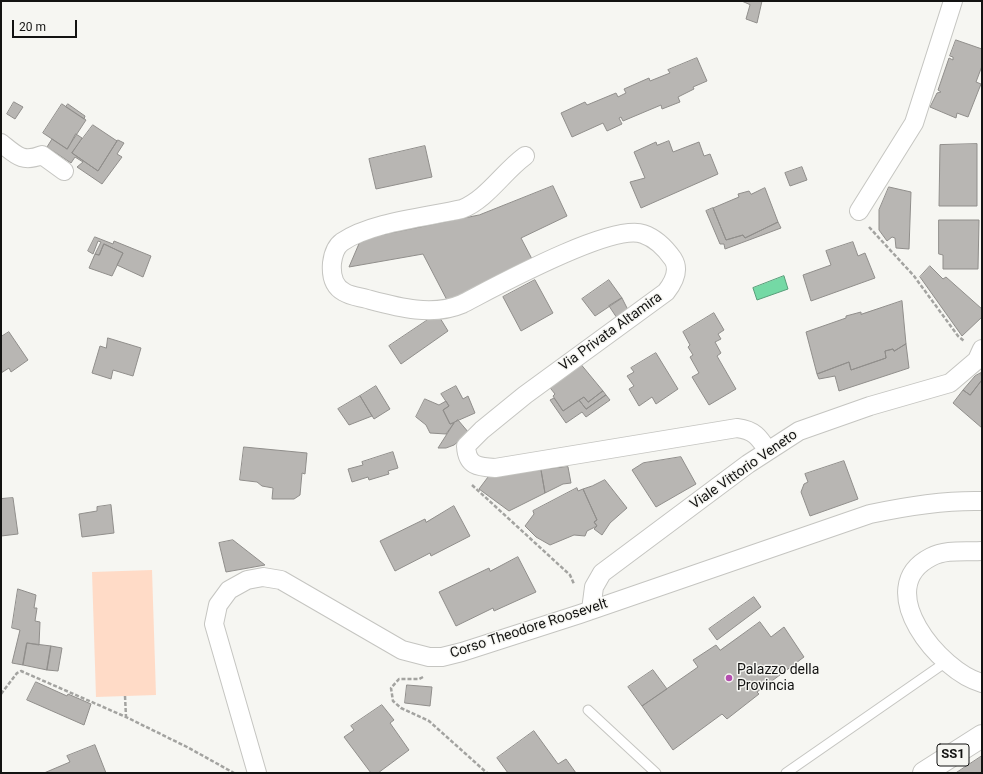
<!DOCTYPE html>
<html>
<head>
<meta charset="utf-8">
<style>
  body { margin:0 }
  #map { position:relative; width:983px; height:774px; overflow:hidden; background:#f6f6f2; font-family:Roboto,sans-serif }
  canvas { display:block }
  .frame { position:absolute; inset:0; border:2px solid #131312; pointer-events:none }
  .scale { position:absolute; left:12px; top:20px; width:65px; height:18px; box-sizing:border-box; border:2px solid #131312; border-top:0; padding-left:5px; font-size:12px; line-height:14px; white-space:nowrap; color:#131312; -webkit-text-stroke:3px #f6f6f2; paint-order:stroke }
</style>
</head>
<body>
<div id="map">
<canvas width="983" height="774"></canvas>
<div class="frame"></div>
<div class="scale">20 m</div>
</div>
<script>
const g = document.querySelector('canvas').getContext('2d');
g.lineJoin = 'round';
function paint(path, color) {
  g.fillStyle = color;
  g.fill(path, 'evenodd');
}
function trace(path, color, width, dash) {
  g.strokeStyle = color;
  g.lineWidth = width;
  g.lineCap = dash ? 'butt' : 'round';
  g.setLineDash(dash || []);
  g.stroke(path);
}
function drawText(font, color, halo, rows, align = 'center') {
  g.font = font + ' Roboto,sans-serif';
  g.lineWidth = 3;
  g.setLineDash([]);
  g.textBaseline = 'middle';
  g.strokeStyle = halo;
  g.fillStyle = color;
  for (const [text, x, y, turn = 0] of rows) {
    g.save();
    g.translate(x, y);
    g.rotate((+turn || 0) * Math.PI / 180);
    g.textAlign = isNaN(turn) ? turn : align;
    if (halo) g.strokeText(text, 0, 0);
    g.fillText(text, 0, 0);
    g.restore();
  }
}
const green = new Path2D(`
  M152,570L156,695L96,697L92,572Z`);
const water = new Path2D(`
  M784,276L788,289L757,300L753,288Z`);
const building = new Path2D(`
  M742,1H762L757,23L746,19L750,5Z
  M956,40L982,49V66L976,82L981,84L968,117L957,113L956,118L930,107L937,93L941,92L938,90L949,58L953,60V57L950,56Z
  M697,58L707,81L693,87L694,89L678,97L680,102L662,109L661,105L623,121L621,117L619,118L622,124L607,131L603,123L572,137L561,113L585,102L587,105L616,93L618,97L626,93L624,89L649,78L650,81L670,73L668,70Z
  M14,102L23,107L15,119L7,114Z
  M62,104L86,120L67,149L43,133Z
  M68,104L85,116L84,119L66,107Z
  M93,125L117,141L98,171L72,153Z
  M76,134L82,138L72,153L98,171L117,141H116L118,140L124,143L117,154L122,157L102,184L77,167L83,162L75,157L71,163L47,147L52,139L67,149Z
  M669,141L673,152L699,142L704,156L710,154L718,174L641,208L630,182L645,178L634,152L656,142L657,145Z
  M977,144V206H939L940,145Z
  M425,146L432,177L376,189L369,159Z
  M802,167L807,180L790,186L785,173Z
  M553,186L567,216L521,238L532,259L448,302L423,254L349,267L361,239L479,215Z
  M889,187L911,192L909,249L896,248L895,238L892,237L887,241L879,230V210Z
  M765,188L778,222L745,238L743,235L726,240L713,208L739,197L738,194L749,191L751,194Z
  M713,208L726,240L743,235L745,238L778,222L781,228L725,249L724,244H720L706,211Z
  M939,220H979L978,269H943V255L939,254Z
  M95,237L113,244L114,241L151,256L143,277L117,265L123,253L104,244L99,255L95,254L101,242L98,241L93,254L88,251Z
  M853,242L858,256L865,253L875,278L811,301L803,275L831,265L826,251Z
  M104,244L123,253L112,276L89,268L95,254L99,255Z
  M930,266L943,279L946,277L982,309V317L962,336L920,277Z
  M535,280L553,313L521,331L503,297Z
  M609,280L622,298L595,316L582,299Z
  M622,298L628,310L617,318L609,306Z
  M902,301L906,344L894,351L893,349L885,351L886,358L851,370L849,362L817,374L806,332L846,318V316L861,312V314Z
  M714,313L724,330L718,334L721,339L715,342L721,353L717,356L736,389L709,405L692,377L699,373L690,357L693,355L688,347L690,345L683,332Z
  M432,317L440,318L448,331L401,364L389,346Z
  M9,332L28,360L11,372L9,368L1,373V337Z
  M108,338L141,348L133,376L113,370L111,379L92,373L100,346L106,348Z
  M906,344L909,368L839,391L835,376L819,379L817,374L849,362L851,370L886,358L885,351L893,349L894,351Z
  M656,353L678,389L656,404L652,397L639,406L629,389L634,386L627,376L634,372L631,368Z
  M579,362L603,391L588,402L584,397L563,411L553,396L555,394L547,384Z
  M981,373L982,380L970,395L963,390L975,376Z
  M982,380V428L953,403L963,390L970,395Z
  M376,386L390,409L374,419L360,396Z
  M456,386L463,399L468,396L475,413L450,424L443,410L449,406L441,394Z
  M603,391L606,395L586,409L579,400L584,397L588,402Z
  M606,395L610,400L586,417L582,412L566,423L550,400L554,398L563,411L579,400L586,409Z
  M360,396L372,416L349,425L338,409Z
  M425,399L439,405L446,401L449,406L443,410L450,424L454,423L446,434L430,433L426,425L416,417Z
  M458,420L469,433L454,445L446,448H438L454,423Z
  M244,447L307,453L305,474L302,473L300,495L294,499H272L273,488L262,486L257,482L240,480Z
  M393,452L398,468L388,471L389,474L369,480L368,477L352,482L348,469L363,465L362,462Z
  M681,457L696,484L656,507L632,470L643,463Z
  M844,461L858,499L810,516L801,492L804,484L808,482L805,474Z
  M568,467L571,483L563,484L545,493L541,470Z
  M541,470L545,493L509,511L479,489L488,477Z
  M605,480L627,508L610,523L602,535L594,529L597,526L594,522L597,520L583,489L592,486Z
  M577,488L578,491L583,489L597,520L594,522L597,526L587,531L585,536L574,535L550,545L536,537L525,526L534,514L533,511Z
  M13,498L18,534L1,536V499Z
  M111,505L114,533L82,537L79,514L97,511V507Z
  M454,506L470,536L431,556L430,553L395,571L380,541L425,519L426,522Z
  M233,540L265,565L226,572L219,543Z
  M518,557L536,592L494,611L493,608L456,626L439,592L489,568L490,571Z
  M18,589L36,595L34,608H37L35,621L40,622L39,645L27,643L23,665L12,663L20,630L12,628Z
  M754,597L761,607L717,640L709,629Z
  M760,622L771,637L784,627L804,657L757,692L759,694L727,719L722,714L673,750L642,706L698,667L693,660L716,645L720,650Z
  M27,643L51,646L47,670L23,665Z
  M51,646L62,648L58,671L47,670Z
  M653,670L667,689L642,706L628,687Z
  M36,682L67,696L68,694L91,704L84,725L27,700Z
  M407,685L432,687L430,706L405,703Z
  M382,705L394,720L390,723L409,750L378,773H371L344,737L354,730L351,726Z
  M534,731L558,764L566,759L576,773H508L497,758Z
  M95,745L106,773H44L70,762L67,756Z
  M982,756V773H956Z`);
const path = new Path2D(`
  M869,227L914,276L958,336L964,341
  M472,485L570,575L574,584
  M423,677L419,679H399L391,688L393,701L401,708L429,721L487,773
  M1,694L17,673L21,671L126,717L187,747L234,773
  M125,696L126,717`);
const service = new Path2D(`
  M588,710L656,773
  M786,773L946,662`);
const minor = new Path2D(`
  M1,143C16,155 22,163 42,155L64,171
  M525,156C503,172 487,199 462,209C427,217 371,222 342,242C335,247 333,255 332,263C331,275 333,286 344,292C350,296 360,297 367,299C397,307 432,317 462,304C495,287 611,223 643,234C655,238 666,249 673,259C680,270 673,283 666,292L525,395L482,430L466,446C467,466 478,467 495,468L737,428C754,430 759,437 768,451
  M859,211L914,123L953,1
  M982,551C965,552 946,549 931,557C870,588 940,672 982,683
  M591,610L594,587L602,573L748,464L799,431L870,406L950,383L977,360L982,349
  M257,773L214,624L218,605L229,590L247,580L263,577L281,580L402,650L429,657H442L462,652L580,614L870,514C907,506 943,500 982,501`);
const primary = new Path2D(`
  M924,773L982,736`);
const markers = [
  [729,678,4,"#b54db0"]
];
const shields = [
  [953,755,32]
];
const shieldNames = [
  ["SS1",953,755]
];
const streetNames = [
  ["Via Privata Altamira",611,332,-36],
  ["Viale Vittorio Veneto",744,470,-35],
  ["Corso Theodore Roosevelt",529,629,-18]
];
const poiNames = [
  ["Palazzo della",737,670],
  ["Provincia",737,686]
];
paint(green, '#ffdbc7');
paint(water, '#74d9a5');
trace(water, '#579e79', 1);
paint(building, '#b8b6b3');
trace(building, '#908e8b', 1);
trace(service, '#c5c5c1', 11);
trace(minor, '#c5c5c1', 20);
trace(primary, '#c5c5c1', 24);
trace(path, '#a3a3a0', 2.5, [4, 2]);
trace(service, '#fff', 9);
trace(minor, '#fff', 18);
trace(primary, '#fff', 22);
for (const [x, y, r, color] of markers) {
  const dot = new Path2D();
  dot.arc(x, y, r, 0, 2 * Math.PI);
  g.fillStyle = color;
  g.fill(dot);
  trace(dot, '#f6f6f2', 1.5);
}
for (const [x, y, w] of shields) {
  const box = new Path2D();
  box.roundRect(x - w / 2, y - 11, w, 22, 3);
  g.fillStyle = '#f6f6f2';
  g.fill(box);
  trace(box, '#131312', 1);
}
drawText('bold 13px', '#131312', null, shieldNames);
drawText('14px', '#131312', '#f6f6f2', streetNames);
drawText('14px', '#131312', '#f6f6f2', poiNames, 'left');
</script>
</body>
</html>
